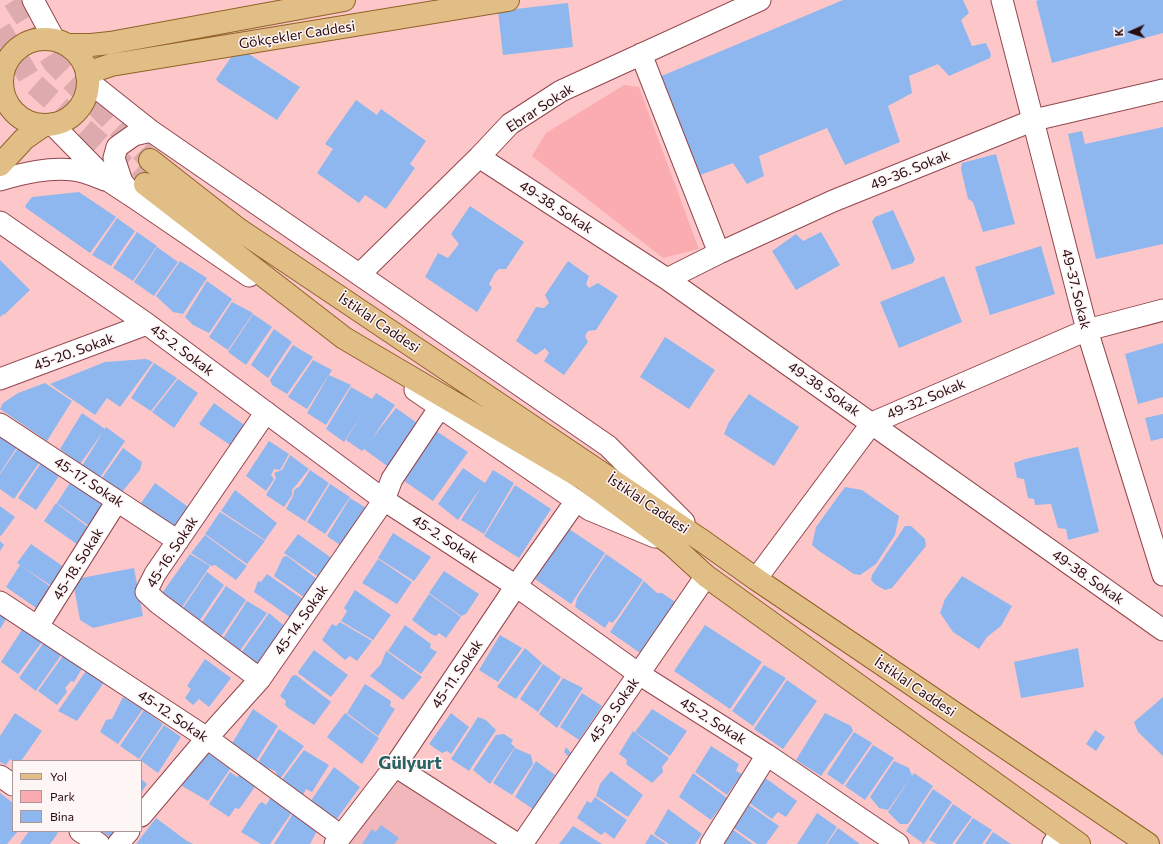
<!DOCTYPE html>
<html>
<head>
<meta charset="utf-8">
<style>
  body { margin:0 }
  #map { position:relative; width:1163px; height:844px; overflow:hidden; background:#fdc7c9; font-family:Commissioner,sans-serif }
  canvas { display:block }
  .legend { position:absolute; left:12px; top:760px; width:130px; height:72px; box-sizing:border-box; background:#fef5f5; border:1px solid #a99799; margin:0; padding:5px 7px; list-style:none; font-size:12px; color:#290a0e }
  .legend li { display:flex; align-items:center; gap:8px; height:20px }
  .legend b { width:20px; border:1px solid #a99799 }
  .north { position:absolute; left:1111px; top:12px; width:40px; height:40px; -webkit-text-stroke:3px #fef5f5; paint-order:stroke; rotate:267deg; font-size:11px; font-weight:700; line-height:16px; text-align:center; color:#290a0e }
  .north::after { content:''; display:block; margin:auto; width:14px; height:18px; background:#290a0e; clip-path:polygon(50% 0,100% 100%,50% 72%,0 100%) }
</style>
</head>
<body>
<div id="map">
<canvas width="1163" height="844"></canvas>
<ul class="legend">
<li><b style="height:5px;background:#e0be86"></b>Yol</li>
<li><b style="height:11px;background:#fbacb1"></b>Park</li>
<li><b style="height:11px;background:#8db7ee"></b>Bina</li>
</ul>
<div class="north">K</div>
</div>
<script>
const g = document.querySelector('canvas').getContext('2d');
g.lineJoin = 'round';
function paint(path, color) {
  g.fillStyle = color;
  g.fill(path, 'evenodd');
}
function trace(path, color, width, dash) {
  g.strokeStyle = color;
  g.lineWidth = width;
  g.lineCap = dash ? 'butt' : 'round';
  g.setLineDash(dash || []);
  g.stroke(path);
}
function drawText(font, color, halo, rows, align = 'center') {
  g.font = font + ' Commissioner,sans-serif';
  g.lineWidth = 3;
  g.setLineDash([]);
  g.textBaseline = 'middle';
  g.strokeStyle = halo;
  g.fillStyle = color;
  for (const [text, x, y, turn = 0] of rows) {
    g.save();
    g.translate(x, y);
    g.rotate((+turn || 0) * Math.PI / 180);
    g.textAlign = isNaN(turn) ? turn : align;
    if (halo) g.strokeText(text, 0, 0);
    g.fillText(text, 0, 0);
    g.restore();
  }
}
const built = new Path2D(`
  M398,777L495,844H346Z`);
const green = new Path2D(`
  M624,85L639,87L699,249L663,258L532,156L546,133Z`);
const building = new Path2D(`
  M843,0H963L969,13L961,20L972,46L986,43L991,54L990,58L949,76L938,64L909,76L912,93L888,106L900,142L845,165L827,128L759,156L764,176L747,184L733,163L692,178L652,80Z
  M1039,0H1163V33L1052,63L1036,1Z
  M568,3L573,47L503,55L498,11Z
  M238,47L300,87L277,120L218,82L216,79Z
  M356,100L377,115L381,109L426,141L410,164L415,168L386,209L365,195L359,203L317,173L333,149L325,144Z
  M1163,127V244L1096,259L1068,134L1082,131L1085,144Z
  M996,154L1015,224L983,232L973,202L968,199L961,169L962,163Z
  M79,192L116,217L90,253L26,208L25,206L32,197Z
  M470,206L524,242L506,269H499L495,273L489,284L492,288L477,312L425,277L438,253L448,258L459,244L451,234Z
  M893,210L915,259L913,263L892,270L872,222L875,217Z
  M117,218L135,231L111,266L92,255Z
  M137,232L157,246L133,281L113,268Z
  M821,232L840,265L796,290L772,251L796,234L803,241Z
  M1041,246L1055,294L990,315L975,267Z
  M157,247L178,262L154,296L134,282Z
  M0,260L30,290L4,315L3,314L0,317Z
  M180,261L207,278L183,314L173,312L156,296Z
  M568,261L589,276L586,284L589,288L598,283L618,296L596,330L588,331L585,336L588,342L564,375L544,361L549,353L545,348L536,355L516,341L536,307L544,308L549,303L545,295Z
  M944,276L962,322L899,348L880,302Z
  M207,281L232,299L209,333L193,325L185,317Z
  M232,302L253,313L228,350L209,337Z
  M253,314L272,327L246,365L228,352Z
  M274,329L292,342L268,378L251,365Z
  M665,337L715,370L689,409L640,377Z
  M1163,343V397L1138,404L1125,354Z
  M293,345L313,357L287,394L272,385L270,380Z
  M146,359L153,362L120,407L107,398L95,415L50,384L105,362Z
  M313,360L332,370L307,409L288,397Z
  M154,363L177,378L151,411L131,398Z
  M329,375L351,385L326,425L307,413Z
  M178,379L198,393L174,428L152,412Z
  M45,383L72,401L47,441L0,409L3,403L18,393Z
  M351,387L372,399L376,393L395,405L371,440L396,408L417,423L387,466L364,449L362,451L346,440L364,410L344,442L326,429Z
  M749,394L799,427L774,466L724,434L729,422Z
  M214,403L247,427L233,447L199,424Z
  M82,413L105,429L80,464L60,449Z
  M1163,414V438L1151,441L1145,418Z
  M106,427L125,441L99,479L82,466Z
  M433,429L468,452L433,501L400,478Z
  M0,430L19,444L0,473Z
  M269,441L289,454L280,470L274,469L271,475L274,479L266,491L246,476Z
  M20,445L41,460L14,499L0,489V474Z
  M1078,447L1099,532L1068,540L1066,529L1058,528L1051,504L1035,505L1034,499L1028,498L1024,479L1017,478L1014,463L1025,459Z
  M123,448L142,462L140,470L122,492L102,478Z
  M290,455L309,469L292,490V495L284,507L266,495L276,478L274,473L282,470Z
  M42,461L61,473L36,510L18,498Z
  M463,468L485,483L493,470L514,483L484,534L461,520L482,486L458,520L438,504Z
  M310,470L329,483L305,521L286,509L293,496L294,490L300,486Z
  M71,481L106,507L92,528L57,503Z
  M155,483L191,509L176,528L141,503Z
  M330,484L350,497L325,534L307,522Z
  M515,485L551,509L519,558L484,536Z
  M845,487L862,490L899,516L895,535L876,564L860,575L854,574L819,551L812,545L816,527Z
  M235,490L277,523L265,540L221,511Z
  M350,498L368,509L346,549L327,536Z
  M56,503L92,530L81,547L44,521Z
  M0,506L15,517L1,536L0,535Z
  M220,512L265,541L247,564L205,534Z
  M905,526H911L925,539L926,546L892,588L885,590L876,585L871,580L872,575Z
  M569,529L605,553L571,604L535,579Z
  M393,533L431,557L414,581L378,558Z
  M298,534L337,562L323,580L284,553Z
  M205,535L247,566L236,580L215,565L211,566L191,553Z
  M0,541L4,545L0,551Z
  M31,544L68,570L56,589L17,563Z
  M190,554L210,566L180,610L160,596Z
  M606,554L643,580L616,619L612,623L609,621L605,628L575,607L577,598Z
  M287,556L322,583L308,600L274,576L283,557Z
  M378,559L412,582L397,604L362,583Z
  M20,565L55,590L39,610L6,587Z
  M134,568L143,616L93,628L80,620L74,587L81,578Z
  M444,571L479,594L466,614L461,616L429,593Z
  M207,572L224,585L198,623L181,611Z
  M267,574L307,602L294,620L254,592L258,581L261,582Z
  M962,576L1012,606L1001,626L987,637L979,649L953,632L940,613L945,599Z
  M644,581L657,593H662L678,604L643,655L610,632Z
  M226,586L246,600L220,638L200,625Z
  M355,590L391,615L373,640L341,621L347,611L344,608Z
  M429,594L461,617L446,638L439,633L436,636L431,634L412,620Z
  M247,601L267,613L239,652L222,640Z
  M0,611L8,616L0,629Z
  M269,613L288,629L262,666L241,653Z
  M340,622L372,641L357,661L350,656L345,660L322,640L332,624L336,626Z
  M25,625L45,638L18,674L1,662Z
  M405,625L431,644L430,648L437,652L421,674L388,651Z
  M705,625L762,662L730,709L674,671Z
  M500,635L522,648L498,682L479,670Z
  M47,638L64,651L36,691L19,678Z
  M525,648L542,663L516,699L497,687Z
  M1078,648L1084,687L1021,698L1014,662Z
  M314,650L348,675L331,697L299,674L298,672Z
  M386,651L422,677L403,700L370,676L381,664Z
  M65,653L84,665L74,682L71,681L65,688L67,692L57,705L38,691Z
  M205,659L231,678L209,707L199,699L193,705L185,698L191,689L187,686Z
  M543,664L561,677L538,712L520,699Z
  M764,665L786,678L753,726L732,711Z
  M86,671L105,681L77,721L58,711Z
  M296,675L331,702L314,725L288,708L285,705L286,701L280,696L292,676Z
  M563,678L583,688L557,728L539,714Z
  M787,680L817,701L783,749L754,729Z
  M365,684L391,701L390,706L395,709L378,736L347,713Z
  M582,693L602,706L579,740L560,727Z
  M123,697L143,709L118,744L100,732L106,720L112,719Z
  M1163,697V756L1138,732L1134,722Z
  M253,709L278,726L255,762L231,745Z
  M652,709L687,731L670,756L635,732Z
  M144,710L163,724L139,759L120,746Z
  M15,713L42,731L21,761H13L10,759L6,765L0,762V736Z
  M345,713L379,738L362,764L327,737Z
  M451,713L469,727L451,754L447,751L442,753L429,744Z
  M825,713L851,726L853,731L821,776L796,760Z
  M478,717L486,720L496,730L469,771L451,759Z
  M164,725L181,737L158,773L140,760Z
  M279,729L304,746L280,779L275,771L268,768L264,770L257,764Z
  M1095,730L1105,737L1096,751L1086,744Z
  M633,731L669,758L662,767L663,772L652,783L626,764L627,760L619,754Z
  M854,732L872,743L843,785L827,774Z
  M504,734L513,740L511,744L515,747L490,784L473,770L496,735Z
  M873,745L894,758L865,800L845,786Z
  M711,746L739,764L736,771L742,774L727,795L695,772Z
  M566,747L571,753L568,756L564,752Z
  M515,748L531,755L533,764L512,795L493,783Z
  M304,750L329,765L312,792L306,789L302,797L281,781Z
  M208,753L230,769L208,801L182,786L196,763L199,759L202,761Z
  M536,761L555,775L533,809L515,797Z
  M894,761L909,768L912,776L888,810L879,808L870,797Z
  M334,767L360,787L336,820L310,802Z
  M611,771L643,795L628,817L596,796L600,784Z
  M230,772L237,777L240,774L256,785L243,804L239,809L235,808L229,817L209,804Z
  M693,773L727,798L711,820L679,797Z
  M914,773L933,786L908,824H900L888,812Z
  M764,777L797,801L786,817L778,812L772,819L748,802Z
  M141,779L147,784L141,793Z
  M933,789L952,802L924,844L906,831Z
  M0,793L13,803V831H18L7,844H0Z
  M271,797L293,811L270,844H261L241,832L259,804L262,802L266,805Z
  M595,797L627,820L614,839L605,832L601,835L577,818L587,801L591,803Z
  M746,803L779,826L766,844H757L731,826Z
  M953,804L972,817L952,844H937L929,840Z
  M668,809L702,834L695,844H669L654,834Z
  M294,812L318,829L310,844H274Z
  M817,813L837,827L826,844H797Z
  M156,818L187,841L193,844H136Z
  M973,818L992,830L982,844H955Z
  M381,825L399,838L394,844H362L372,829L376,832Z
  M573,826L602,844H559Z
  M838,828L860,844H827Z
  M732,829L753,844H717Z
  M29,831H56L58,833L50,844H20Z
  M101,831H115L110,837Z
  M993,832L1011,844H985Z
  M651,834L666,844H645Z`);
const majorTunnel = new Path2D(`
  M14,0L54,63L150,160
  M0,29L32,82L145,184`);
const minor = new Path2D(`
  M33,0L54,39
  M1002,0L1087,330L1163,575
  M641,54L719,253
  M0,71L2,75
  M88,81L151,131L608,446L684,522
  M52,124L107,180L136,199L249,276
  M479,157L667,279L1163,630
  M0,180C24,173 49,167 74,170C84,171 95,176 105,180
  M131,193L122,182L114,158L117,147L134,135L151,131
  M0,222L147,324L384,500L516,586L639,674L767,755L898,844
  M360,274L479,157L510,124L561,91L760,0
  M667,279L719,253L833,201L1034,120L1163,90
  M0,379L147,324
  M415,390L590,510L655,537
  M0,424L178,541
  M756,579L872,423L1087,330L1163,310
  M0,602L207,738L341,836
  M38,626L117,501
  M260,679L158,603L146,592L155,574L266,412
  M395,766L517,844
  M0,776L13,785
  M141,816L207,738L260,679L384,500L392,479L440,407
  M80,831L99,844
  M118,844L129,831
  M335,844L395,766L516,586L576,501
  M522,844L706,576
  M711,844L767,755
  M1053,844L1061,832`);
const major = new Path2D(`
  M2 82a43 43 0 1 1 86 0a43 43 0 1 1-86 0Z
  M68,45H91L110,43L344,0
  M87,75L99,69L111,65L508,0
  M150,160L238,229L704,542L756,579L1148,844
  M0,165L24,139L44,125
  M145,184L344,338L582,478L671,544L706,576L1079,844`);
const streetNames = [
  ["Gökçekler Caddesi",297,35,-9],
  ["Ebrar Sokak",540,108,-33],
  ["49-36. Sokak",910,170,-22],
  ["49-38. Sokak",556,207,33],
  ["49-37. Sokak",1076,289,76],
  ["İstiklal Caddesi",379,323,34],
  ["45-2. Sokak",182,350,37],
  ["45-20. Sokak",74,352,-20],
  ["49-38. Sokak",824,389,35],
  ["49-32. Sokak",926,399,-23],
  ["45-17. Sokak",89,482,33],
  ["İstiklal Caddesi",648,504,34],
  ["45-2. Sokak",445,539,33],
  ["45-16. Sokak",172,552,-57],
  ["45-18. Sokak",78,564,-58],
  ["49-38. Sokak",1088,577,35],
  ["45-14. Sokak",301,620,-55],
  ["45-11. Sokak",457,674,-56],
  ["İstiklal Caddesi",915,687,34],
  ["45-9. Sokak",614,710,-55],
  ["45-12. Sokak",173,716,34],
  ["45-2. Sokak",713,721,32]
];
const districtNames = [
  ["Gülyurt",410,763]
];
paint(built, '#f2b7ba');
paint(green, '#fbacb1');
paint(building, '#8db7ee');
trace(majorTunnel, '#ddabad', 22, [22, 11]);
trace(minor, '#92464d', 23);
trace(major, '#926227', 24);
trace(minor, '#fff', 21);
trace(major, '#e0be86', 22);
drawText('14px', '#290a0e', '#fef5f5', streetNames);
drawText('bold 18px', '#296263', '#fef5f5', districtNames);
</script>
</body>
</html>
